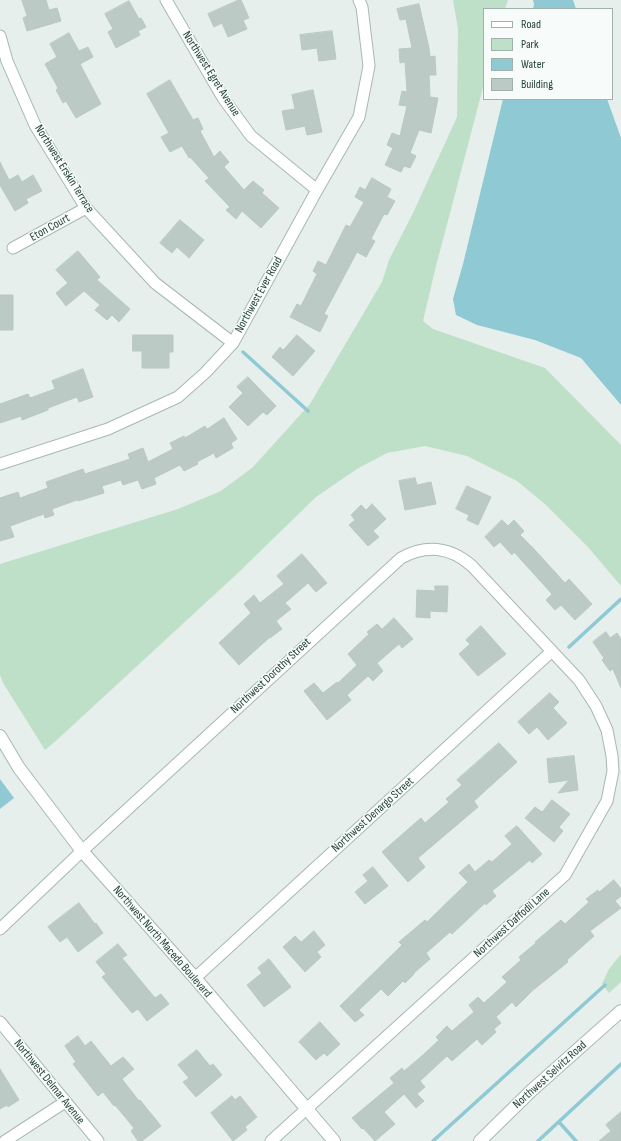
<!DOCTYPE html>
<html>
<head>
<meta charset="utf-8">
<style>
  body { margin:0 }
  #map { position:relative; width:621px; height:1141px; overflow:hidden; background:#e6efeb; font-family:"Sofia Sans Condensed",sans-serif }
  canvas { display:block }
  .legend { position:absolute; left:483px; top:8px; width:130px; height:92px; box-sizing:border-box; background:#f7fbf9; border:1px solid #a3b1ad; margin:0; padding:5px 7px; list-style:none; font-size:12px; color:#24423a }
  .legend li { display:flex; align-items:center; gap:8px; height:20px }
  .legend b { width:20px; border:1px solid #a3b1ad }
</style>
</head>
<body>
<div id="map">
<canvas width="621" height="1141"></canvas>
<ul class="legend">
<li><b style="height:5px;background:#fff"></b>Road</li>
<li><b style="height:11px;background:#bfe0c8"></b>Park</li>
<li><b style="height:11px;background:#8ec9d4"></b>Water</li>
<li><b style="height:11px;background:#bbcac4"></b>Building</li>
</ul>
</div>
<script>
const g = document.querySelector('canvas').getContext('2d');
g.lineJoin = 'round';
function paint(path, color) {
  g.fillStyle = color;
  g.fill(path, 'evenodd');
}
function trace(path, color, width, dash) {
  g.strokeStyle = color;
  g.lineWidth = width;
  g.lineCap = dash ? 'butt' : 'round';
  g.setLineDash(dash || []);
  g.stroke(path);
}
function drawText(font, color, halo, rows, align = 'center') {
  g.font = font + ' "Sofia Sans Condensed",sans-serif';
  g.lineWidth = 3;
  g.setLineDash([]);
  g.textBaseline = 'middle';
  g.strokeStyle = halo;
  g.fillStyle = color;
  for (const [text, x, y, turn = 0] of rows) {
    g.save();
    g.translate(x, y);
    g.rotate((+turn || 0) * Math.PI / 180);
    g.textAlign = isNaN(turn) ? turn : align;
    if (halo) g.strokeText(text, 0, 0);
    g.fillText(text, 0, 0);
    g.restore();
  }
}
const green = new Path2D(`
  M453,0H508L505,9H484V84L435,270L423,321L433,329L545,368L621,445V586L587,546L546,505L517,481L467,456L425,446L387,453L357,469L316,497L239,572L59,738L45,750L3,683L0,675V564L178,509L221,491L253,467L310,404L382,282L389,260L413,213L457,117L458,29Z
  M621,954V982L609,993L602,984L609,969Z`);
const water = new Path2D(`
  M533,0H573L576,9H533L534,5Z
  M503,99H607L621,138V405L581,358L535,340L477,325L456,315L453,299L463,264Z
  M0,779L14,798L0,809Z`);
const stream = new Path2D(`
  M243,352L308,411
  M569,647L621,599
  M559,1122L576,1141
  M433,1141L605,985
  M538,1141L621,1064`);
const building = new Path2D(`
  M22,0H46L49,10L57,8L61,21L27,31L23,18L27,16Z
  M239,0H241L249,18L243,20L247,29L228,37L222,23L214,27L208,14Z
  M129,1L139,19L141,18L146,27L138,31L140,35L116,48L108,32L113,29L105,14Z
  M419,4L429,48L430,57L435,56L436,75H429L430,97L438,98L431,133L419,130L410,153L416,156L410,168L404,166L401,172L385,165L393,148L387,145L392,133L400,136L407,106L399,105L402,91L407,92L405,62L400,63L399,49L412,48L406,19L400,20L397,9Z
  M332,31L336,59L319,61L317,48L302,50L300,35Z
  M69,33L79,51L88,47L93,57L80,64L101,104L76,118L66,101L63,103L56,90L58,88L45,64L57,57L50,44Z
  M170,80L193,120L198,118L203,129L200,131L214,157L220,151L229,162L224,167L244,190L253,181L264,190L262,193L279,208L261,228L242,211L236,219L226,210L230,207L205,181L209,178L190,157L189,158L182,146L170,152L161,137L169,133L147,94Z
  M313,90L322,132L307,135L305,126L286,130L282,111L295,109L292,95Z
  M0,162L9,180L18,175L22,182L33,175L42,191L26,199L28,203L15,211L0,185Z
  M372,178L391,189L387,197L395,201L387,215L384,214L371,239L375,241L366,257L357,252L324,314L328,316L320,332L290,317L297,304L301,306L317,274L313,271L318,261L326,265L346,225L350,227L364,202L355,197L360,187L365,190Z
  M180,220L204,240L189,258L177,247L172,253L160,243Z
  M78,251L100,277L97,280L130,309L119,322L112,315L107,320L95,310L100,305L84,291L66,306L56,293L68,283L56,270Z
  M0,295H13V330H0Z
  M133,335H173V352H169V368H142V351H133Z
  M297,335L315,351L293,376L272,357L280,347L283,350Z
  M83,369L93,397L79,402L77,397L48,408V410L22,420L21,416L0,423V404L28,394L30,398L55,389L52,381Z
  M248,377L276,406L267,415L263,412L248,426L229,407L243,393L237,387Z
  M224,418L237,439L231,443L233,448L216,458L214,453L197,462L198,464L184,471L180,465L154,478L156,484L142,489L138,480L123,485L121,480L102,486L104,493L78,501L77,500L52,509L54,515L45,518L44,514L10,526L14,537L0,541V498L18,492L20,498L48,488L46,482L66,475L83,469L85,474L130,459L128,454L143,448L148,462L173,449L170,443L184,436L185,438L205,426L207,429Z
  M415,478L417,485L431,482L436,504L405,510L399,481Z
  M467,486L491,497L478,525L467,520L469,515L456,509Z
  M372,504L386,519L373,531L379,537L368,546L349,525L355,520L351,515L361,505L366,510Z
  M502,520L508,526L514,520L524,531L520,535L534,549L565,583L569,579L592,604L575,620L561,605L555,610L546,600L552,594L514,552L512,555L500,542L494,547L485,537Z
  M302,554L327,583L316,592L308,583L285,603L291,609L276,621L282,629L270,638V637L239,665L219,643L251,613L244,604L254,595L260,603L284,584L277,576Z
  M435,586H448L447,612L430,611V618L416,617L417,590L435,591Z
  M394,618L413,639L402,648L399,644L377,663L383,671L373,681L368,676L347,695L351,700L327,720L304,691L314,683L323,693L337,682L338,683L357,665L348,654L369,634L367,632L377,624L382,629Z
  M481,626L506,654L478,676L459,654L470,644L466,640Z
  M606,632L610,638L617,633L621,639V688L613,669L610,671L602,660L604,658L593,642Z
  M550,693L559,702L553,708L567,723L548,740L537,727L529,734L518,722Z
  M499,743L517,762L474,801L478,807L418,858L425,867L408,882L382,852L421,818L425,823L449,802L446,799L462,785L457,780Z
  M574,756L578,790L558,793L569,780L549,783L547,759Z
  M552,800L570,814L559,827L563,831L554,842L525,818L535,807L542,812Z
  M517,826L542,854L532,863L530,860L492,891L496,896L486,905L485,903L452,934L450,932L426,953L430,959L414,973V974L405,983L403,981L388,996L381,989L359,1010L364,1015L355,1022L340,1006L402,945L399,942L425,920L427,922L468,882L459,873L469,864L475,872L489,860L492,862L512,844L505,836Z
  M373,867L388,886L365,904L355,892L368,881L363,875Z
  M614,880L621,889V896L615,901L621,908L590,931L594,936L567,960L568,962L532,991L516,1007L512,1002L496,1017L501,1023L494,1029L496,1032L482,1045L477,1039L452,1061L447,1056L420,1081L425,1087L417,1094L424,1101L416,1108L404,1094L384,1112L395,1124L375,1141L363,1128L362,1129L352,1118L394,1083L390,1078L402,1068L404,1071L423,1055L439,1040L436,1037L447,1026L452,1031L474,1012L469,1005L478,997L484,1003L507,982L502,977L521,960L519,957L536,943L535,942L561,920L565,924L589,902L586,899L598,890L599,892Z
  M79,903L95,924L96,923L103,933L78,952L67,937L60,942L48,927Z
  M314,931L325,945L317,952L321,957L305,972L283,947L295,936L301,942Z
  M118,944L127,955L122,958L155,998L161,994L169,1004L147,1021L138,1009L132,1013L102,977L106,974L96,962Z
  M269,959L291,987L264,1007L247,985L262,973L258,968Z
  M320,1022L340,1044L327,1056L324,1053L316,1060L299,1042Z
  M78,1036L85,1046L91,1041L111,1066L123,1057L134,1069L122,1079L139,1101L140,1100L161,1126L142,1141H138L131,1131L134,1128L115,1105L114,1106L103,1092L98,1096L73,1064L76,1062L65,1046Z
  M197,1050L210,1066L213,1064L222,1075L196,1097L183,1082L189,1078L178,1065Z
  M0,1069L19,1100L8,1107L7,1105L0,1109Z
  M232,1096L235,1100L240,1096L257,1117L245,1127L247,1130L233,1141L211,1113Z
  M621,1112V1141H599L611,1131L606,1125Z`);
const minor = new Path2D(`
  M166,0L223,98L251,136L317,190
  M0,36L7,61L35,125L86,208L155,283L233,343
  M13,248L86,208
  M0,464L108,429L178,397L205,373L233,343L317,190L359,117L369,66L362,7L359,0
  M0,929L82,851L401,558C427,544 450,547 472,566L579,680L596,706L607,730L612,756L613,771L607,801L565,875L271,1141
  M195,978L552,651
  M0,1022L98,1141
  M5,1141L65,1102`);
const tertiary = new Path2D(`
  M0,736L19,768L82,851L195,978L334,1141
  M480,1141L531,1091L621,1011`);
const streetNames = [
  ["Northwest Egret Avenue",211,74,58],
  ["Northwest Erskin Terrace",64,169,58],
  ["Eton Court",50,228,-29],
  ["Northwest Ever Road",259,295,-61],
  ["Northwest Dorothy Street",271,676,-43],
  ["Northwest Denargo Street",373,815,-42],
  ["Northwest Daffodil Lane",512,923,-42],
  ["Northwest North Macedo Boulevard",162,942,49],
  ["Northwest Selvitz Road",550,1075,-42],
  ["Northwest Delmar Avenue",49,1082,51]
];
paint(green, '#bfe0c8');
paint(water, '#8ec9d4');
trace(stream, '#8ec9d4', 3.5);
paint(building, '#bbcac4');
trace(building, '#b8c9c2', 1);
trace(minor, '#a8b8b2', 13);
trace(tertiary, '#a8b8b2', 14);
trace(minor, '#fff', 11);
trace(tertiary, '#fff', 12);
drawText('12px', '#24423a', '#f7fbf9', streetNames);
</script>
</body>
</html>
